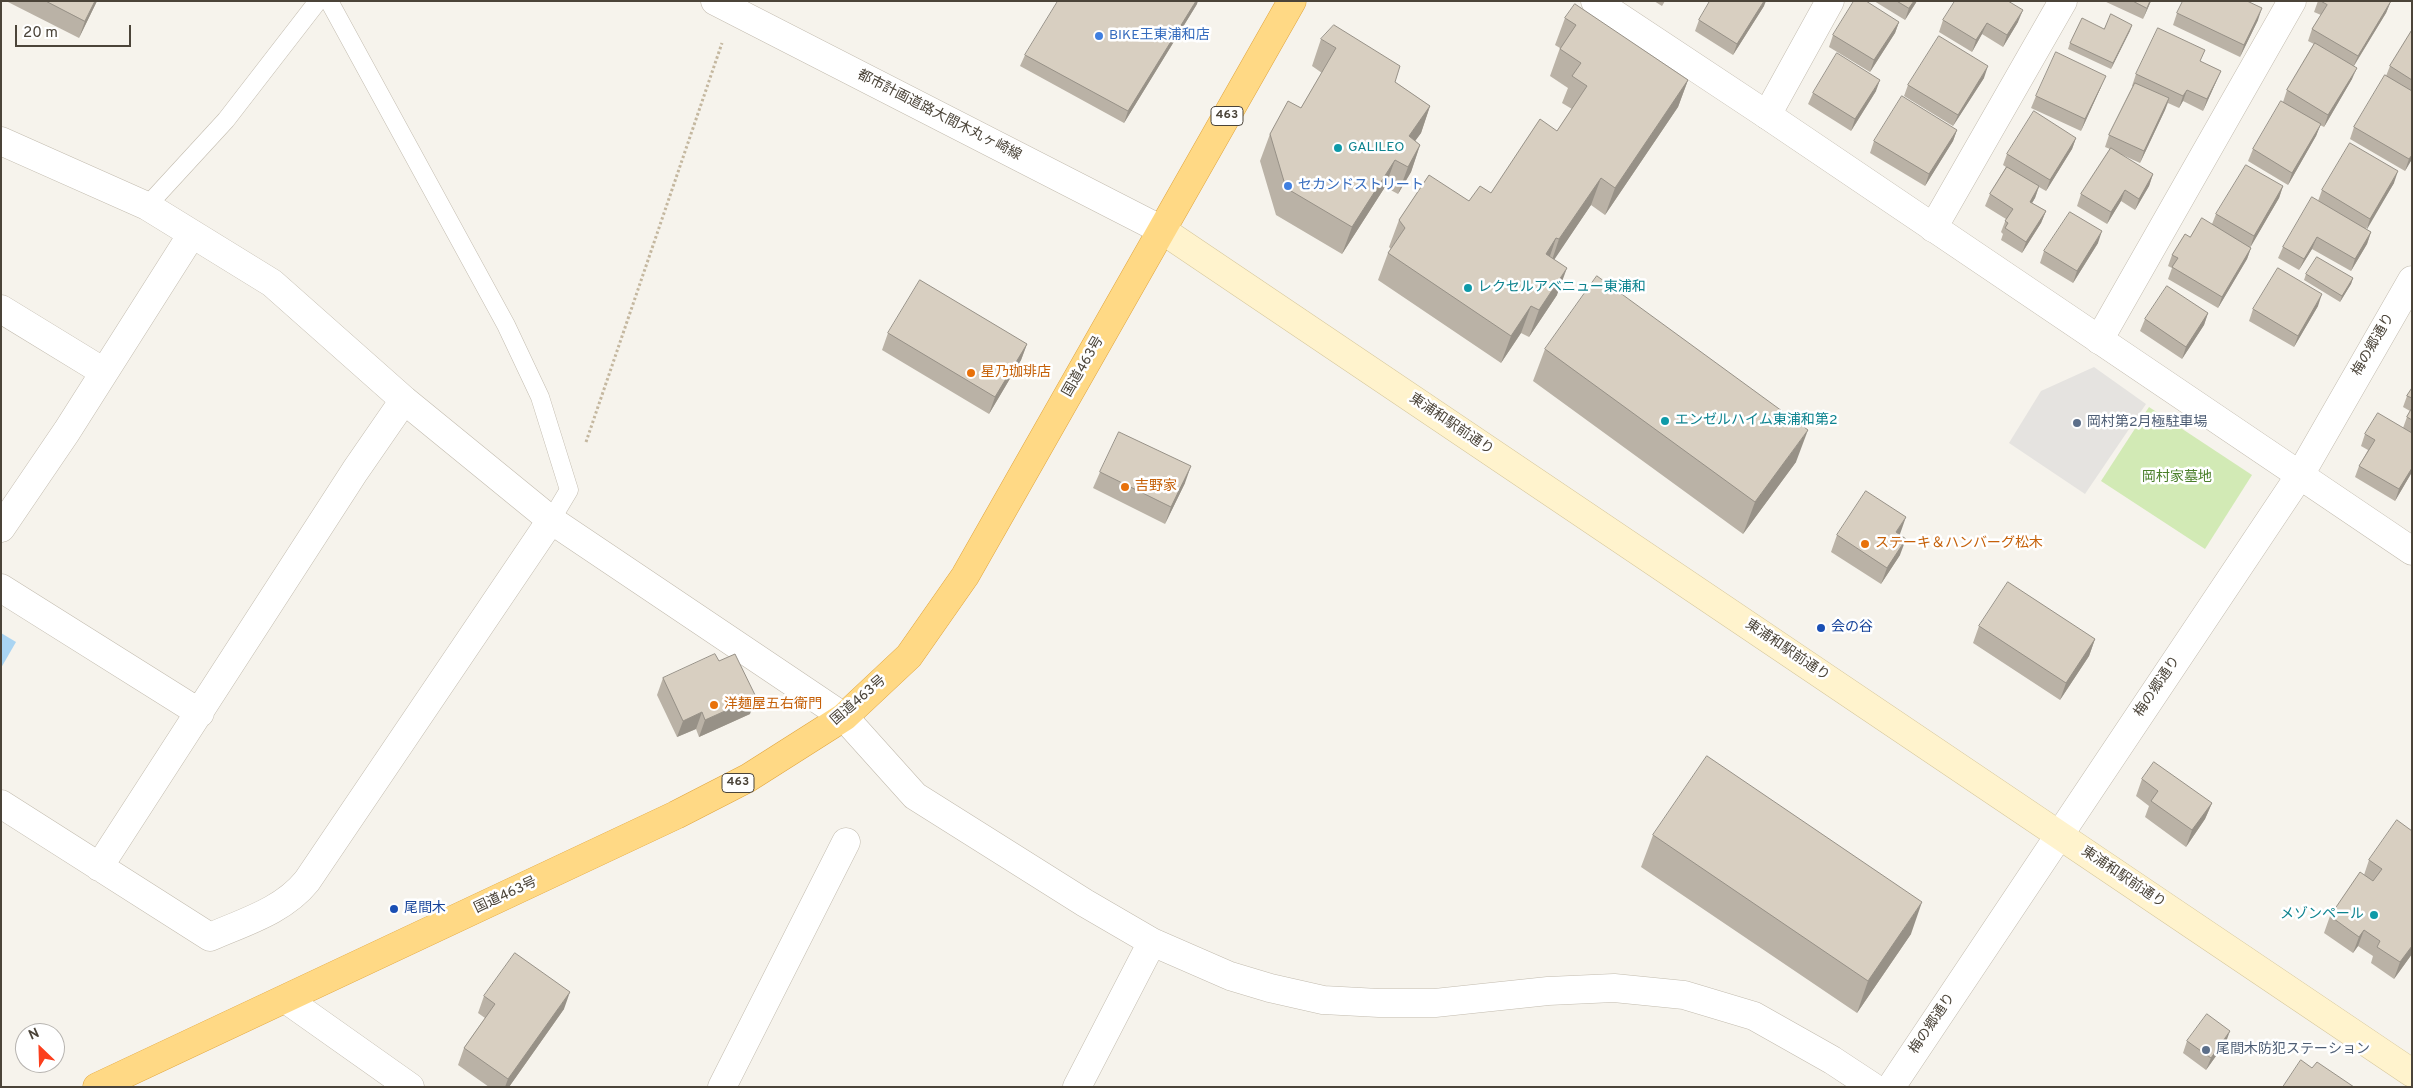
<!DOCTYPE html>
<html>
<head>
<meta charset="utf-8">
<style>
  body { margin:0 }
  #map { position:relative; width:2413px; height:1088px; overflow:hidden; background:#f6f3ec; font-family:Overpass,sans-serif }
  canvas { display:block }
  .frame { position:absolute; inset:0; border:2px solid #4b4439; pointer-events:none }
  .north { position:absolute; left:15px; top:1023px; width:50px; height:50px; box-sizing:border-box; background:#fff; border:1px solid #b7b4b0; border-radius:50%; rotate:336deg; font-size:14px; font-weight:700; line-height:20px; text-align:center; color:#4b4439 }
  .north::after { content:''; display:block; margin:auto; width:18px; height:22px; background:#fc3f1d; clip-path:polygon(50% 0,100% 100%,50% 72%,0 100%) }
  .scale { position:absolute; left:15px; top:25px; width:116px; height:22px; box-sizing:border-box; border:2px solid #4b4439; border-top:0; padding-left:6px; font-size:15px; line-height:18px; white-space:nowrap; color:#4b4439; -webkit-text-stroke:4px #fff; paint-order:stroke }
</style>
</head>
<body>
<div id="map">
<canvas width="2413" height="1088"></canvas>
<div class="frame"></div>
<div class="north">N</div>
<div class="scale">20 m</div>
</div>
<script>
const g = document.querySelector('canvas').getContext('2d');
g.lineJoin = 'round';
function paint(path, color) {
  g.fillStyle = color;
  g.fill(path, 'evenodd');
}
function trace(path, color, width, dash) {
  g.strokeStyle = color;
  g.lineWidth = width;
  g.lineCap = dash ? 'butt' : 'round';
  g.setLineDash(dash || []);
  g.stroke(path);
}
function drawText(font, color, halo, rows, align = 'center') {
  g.font = font + ' Overpass,"Noto Sans JP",sans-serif';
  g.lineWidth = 5;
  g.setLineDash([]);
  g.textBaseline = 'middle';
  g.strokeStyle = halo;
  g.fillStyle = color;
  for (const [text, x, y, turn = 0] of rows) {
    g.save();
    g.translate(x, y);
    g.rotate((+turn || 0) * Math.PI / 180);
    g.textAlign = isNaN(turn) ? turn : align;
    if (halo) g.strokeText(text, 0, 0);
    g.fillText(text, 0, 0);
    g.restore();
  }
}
const green = new Path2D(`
  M2149,407L2252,475L2205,549L2101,481Z`);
const parking = new Path2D(`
  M2094,367L2146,404L2085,494L2009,443L2041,391Z`);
const water = new Path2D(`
  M1,633L16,642L1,668Z`);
const path = new Path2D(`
  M586,442L722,43`);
const service = new Path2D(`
  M329,1L506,325L540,397L569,490L551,520
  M147,206L226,120L318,1`);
const minor = new Path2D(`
  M1767,115L1830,1
  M1,141L147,206L272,283L404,400L551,520L844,717L915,796L1085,903L1152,942L1230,976L1270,988L1323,1000L1379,1003H1435L1548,991L1614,988L1684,995L1754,1016L1832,1060L1873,1087
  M1933,228L2063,1
  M1,309L104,372
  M2099,340L2292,1
  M1,528L67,431L192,234
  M1,588L200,713
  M1,804L210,937C244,922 283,911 307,881L551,520
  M99,867L355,471L404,400
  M287,1000L410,1087
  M1077,1087L1152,942`);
const tertiary = new Path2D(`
  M715,1L1162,230
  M1595,1L1767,115L2412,551
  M722,1087L846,842
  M1891,1087L2300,475L2412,280`);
const secondary = new Path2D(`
  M1162,230L2412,1073`);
const trunk = new Path2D(`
  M97,1087L676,815L748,778L844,717L909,656L965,576L1292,1`);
const wall = new Path2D(`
  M6,1H97L79,38Z
  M1654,1H1665L1662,6Z
  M1874,1H1917L1905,20Z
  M2104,1H2151L2143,19Z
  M2318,1H2391L2386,13L2354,66L2352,79L2324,127L2320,125L2316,136L2288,185L2248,161L2253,149L2283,102L2287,90L2314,44L2308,41L2312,29L2321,15L2314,12Z
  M1197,4L1124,123L1020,66L1025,55Z
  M1764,6L1733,55L1695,31L1699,20Z
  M2177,13L2258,20L2240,57L2173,25Z
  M1565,18L1688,80L1678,107L1605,215L1591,205L1554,259L1557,295L1529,337L1521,333L1501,363L1378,280L1388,253L1391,249L1389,247L1399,220L1469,201L1491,193L1557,131L1572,109L1562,103L1568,88L1550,76L1560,48L1555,45Z
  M1943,20L2018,22L2003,47L1982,34L1972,52L1939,32Z
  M1899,22L1895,33L1870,72L1829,47L1833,35Z
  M2132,25L2111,69L2068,49L2070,43Z
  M2412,30V159L2405,171L2350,139L2354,127L2386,76L2390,66Z
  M1321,39L1395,82L1430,106L1421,133L1415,141L1420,145L1411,172L1398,194L1385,187L1342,254L1276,215L1260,161L1270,134L1301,108L1322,73L1312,66Z
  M2201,62L2221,71L2216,82L2203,111L2183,101L2179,108L2168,103L2165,110L2140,163L2118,153L2153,174L2149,186L2135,210L2121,201L2107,224L2077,206L2081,194L2110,149L2105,147L2109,135L2133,86H2132L2136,74Z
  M1984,78L1953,126L1904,96L1908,85Z
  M2101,87L2081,131L2031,108L2036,96Z
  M1876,91L1851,131L1808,104L1813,93Z
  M1957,130L1953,141L1925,186L1870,153L1874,141Z
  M2076,138L2072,149L2046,191L2039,187L2035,198L2032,203L2046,211L2041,223L2022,253L2001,240L2003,234L2001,232L2006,219L1985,206L1990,194L2006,167L2003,165L2007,154Z
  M2394,183L2366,229L2371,232L2367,244L2351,271L2312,249L2299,270L2278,258L2283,247L2318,201L2322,190Z
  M2283,186L2279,198L2250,247L2251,248L2247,259L2218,308L2168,279L2172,268L2168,266L2172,255L2190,237L2212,224L2216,214Z
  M2098,243L2073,283L2040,263L2044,251Z
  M2306,274L2353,278L2351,284L2340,302L2304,280Z
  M2318,306L2294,347L2249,321L2253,309Z
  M2208,313L2204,325L2182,359L2140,331L2145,319Z
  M888,333L1027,344L1021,360L989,414L882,350Z
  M1545,349L1796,462L1743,534L1533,381Z
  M2412,388V472L2395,501L2355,477L2359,466L2368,450L2361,446L2365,434L2403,428L2407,417L2410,411L2403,407L2407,396Z
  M1100,472L1185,483L1165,524L1093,488Z
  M1900,534V555L1881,584L1831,552L1837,535Z
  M1979,626L2095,639L2089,656L2060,700L1973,643Z
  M719,661L750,714L699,737L696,729L677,737L657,695L663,678Z
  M2142,779L2212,803L2205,819L2186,847L2145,817L2149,806L2136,796Z
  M2412,831V954L2394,979L2371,963L2373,956L2358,946L2353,953L2324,933L2330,916L2364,875L2369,860Z
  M1653,835L1911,934L1857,1013L1641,867Z
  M484,996L564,1009L509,1087H489L458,1065L464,1048L485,1018L478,1013Z
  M2187,1041L2226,1042L2206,1070L2183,1053Z`);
const shadedWall = new Path2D(`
  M95,1H97L79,38L85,21Z
  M1196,1H1198L1197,4L1124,123L1128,111Z
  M1764,1H1766L1764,6L1733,55L1737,44Z
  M1914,1H1917L1905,20L1909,8Z
  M2150,1H2151L2143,19L2147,8Z
  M2391,1L2386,13L2353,67L2358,56Z
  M2262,8L2258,20L2240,57L2244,45Z
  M2023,10L2018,22L2003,47L2007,35Z
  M1899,22L1895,33L1870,72L1874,60Z
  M1987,23L1982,34L1972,52L1976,40Z
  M2132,25L2130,31L2111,69L2113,63Z
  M1988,66L1984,78L1953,126L1958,115Z
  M2357,68L2352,79L2324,127L2328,115Z
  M2221,71L2216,82L2203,111L2207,99Z
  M2106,76L2081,131L2085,119Z
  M1688,80L1678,107L1605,215L1615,188Z
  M1880,80L1876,91L1851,131L1855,119Z
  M2187,90L2183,101L2179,108L2183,96Z
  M2169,98L2165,110L2140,163L2144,151Z
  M1430,106L1421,133L1399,163L1409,136Z
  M2321,124L2316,136L2288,185L2292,173Z
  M1957,130L1953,141L1925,186L1929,174Z
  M2076,138L2072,149L2046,191L2050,180Z
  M1420,145L1411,172L1398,194L1408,167Z
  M2412,155V159L2405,171L2409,159Z
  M1395,160L1385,187L1342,254L1352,227Z
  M2398,171L2394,183L2366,231L2370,219Z
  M2153,174L2149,186L2135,210L2139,199Z
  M1601,178L1591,205L1550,266L1559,239Z
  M2039,186L2035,198L2026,213L2030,202Z
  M2283,186L2279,198L2250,248L2254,236Z
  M2125,190L2121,201L2107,224L2111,212Z
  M2046,211L2041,223L2022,253L2026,242Z
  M2102,231L2098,243L2073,283L2077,271Z
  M2371,232L2367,244L2351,271L2355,259Z
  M2317,237L2312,249L2299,270L2304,259Z
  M1556,238L1547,265L1546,254Z
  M2251,248L2247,259L2218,308L2222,297Z
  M1567,268L1557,295L1529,337L1539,310Z
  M2353,278L2351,284L2340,302L2342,296Z
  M2322,294L2318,306L2294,347L2298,336Z
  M1531,306L1521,333L1501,363L1511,336Z
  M2208,313L2204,325L2182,359L2186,347Z
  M1027,344L1021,360L989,414L995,397Z
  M1808,430L1796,462L1743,534L1755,502Z
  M1191,466L1185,483L1165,524L1171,507Z
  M2412,468V472L2395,501L2399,489Z
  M1906,517L1900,534L1890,549L1896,532Z
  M1906,539L1900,555L1881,584L1887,568Z
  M2095,639L2089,656L2060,700L2066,683Z
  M756,697L750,714L699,737L705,720Z
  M702,712L696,729L677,737L683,721Z
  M2212,803L2205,819L2186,847L2192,830Z
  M1922,902L1911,934L1857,1013L1868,981Z
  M2364,930L2358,946L2353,953L2359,937Z
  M2412,946V954L2394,979L2400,962Z
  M570,992L564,1009L509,1087H505L508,1079Z
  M2230,1031L2226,1042L2206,1070L2211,1058Z`);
const building = new Path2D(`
  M46,1H95L85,21Z
  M1058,1H1196L1128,111L1025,55Z
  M1710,1H1764L1737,44L1699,20Z
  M1854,1H1866L1899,22L1874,60L1833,35Z
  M1897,1H1914L1909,8Z
  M1955,1H2008L2023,10L2007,35L1987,23L1976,40L1943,20Z
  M2133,1H2150L2147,8Z
  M2183,1H2247L2262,8L2244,45L2177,13Z
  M2321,1H2391L2358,56L2312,29L2327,5Z
  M1575,4L1688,80L1615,188L1601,178L1559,239L1556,238L1546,254L1567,268L1539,310L1531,306L1511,336L1388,253L1405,228L1399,220L1429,175L1469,201L1480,186L1491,193L1540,119L1557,131L1587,86L1572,76L1581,63L1560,49L1576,25L1565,18Z
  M2111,14L2132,25L2113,63L2070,43L2082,18L2104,29Z
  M1334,25L1400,66L1395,82L1430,106L1409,136L1420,145L1408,167L1395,160L1352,227L1286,188L1270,134L1288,101L1301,108L1336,48L1321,39Z
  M2158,28L2205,50L2200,61L2221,71L2207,99L2187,90L2183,96L2136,74Z
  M2412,30V80L2390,66Z
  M1939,36L1988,66L1958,115L1908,85Z
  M2315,43L2357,68L2328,115L2287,90Z
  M2056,52L2106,76L2085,119L2036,96Z
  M1837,53L1880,80L1855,119L1813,93Z
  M2385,75L2412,91V155L2409,159L2354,127Z
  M2135,83L2169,98L2144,151L2109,135Z
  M1902,96L1957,130L1929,174L1874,141Z
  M2281,101L2321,124L2292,173L2253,149Z
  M2034,111L2076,138L2050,180L2007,154Z
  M2350,143L2398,171L2370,219L2322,190Z
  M2111,148L2153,174L2139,199L2125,190L2111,212L2081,194Z
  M2246,165L2283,186L2254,236L2216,214Z
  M2007,167L2039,186L2030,202L2046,211L2026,242L2005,228L2008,223L2005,221L2013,209L1990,194Z
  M2312,197L2371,232L2355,259L2317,237L2304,259L2283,247Z
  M2070,212L2102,231L2077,271L2044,251Z
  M2202,218L2251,248L2222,297L2172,267L2178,258L2172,255L2185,234L2190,237Z
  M2317,257L2353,278L2342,296L2306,274Z
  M2278,268L2322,294L2298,336L2253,309Z
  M1597,276L1808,430L1755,502L1545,349Z
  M920,280L1027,344L995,397L888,333Z
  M2167,286L2208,313L2186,347L2145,319Z
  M2412,388V398L2407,396Z
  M2412,408V420L2407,417Z
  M2378,413L2412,433V468L2399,489L2359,466L2375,440L2365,434Z
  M1119,432L1191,466L1171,507L1100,472Z
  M1866,491L1906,517L1896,532L1906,539L1887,568L1837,535Z
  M2008,582L2095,639L2066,683L1979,626Z
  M715,654L719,661L735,654L756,697L705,720L702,712L683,721L663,678Z
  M1707,756L1922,902L1868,981L1653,835Z
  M2154,762L2212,803L2192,830L2151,801L2158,791L2142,779Z
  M2397,820L2412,831V946L2400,962L2377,947L2380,941L2364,930L2359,937L2330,916L2360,872L2373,881L2382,869L2369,860Z
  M515,953L570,992L508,1079L464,1048L495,1004L484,996Z
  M2207,1014L2230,1031L2211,1058L2187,1041Z
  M2301,1060L2312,1068L2317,1062L2354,1087H2283Z`);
const markers = [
  [1099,36,5,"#3f7fe0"],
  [1338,148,5,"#0f9aa8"],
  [1288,186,5,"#3f7fe0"],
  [1468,288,5,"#0f9aa8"],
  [971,373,5,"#e8710a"],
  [1665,421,5,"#0f9aa8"],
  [2077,423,5,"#5c6f8a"],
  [1125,487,5,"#e8710a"],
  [1865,544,5,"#e8710a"],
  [1821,628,5,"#1a4fb4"],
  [714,705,5,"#e8710a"],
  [394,909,5,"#1a4fb4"],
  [2374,915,5,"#0f9aa8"],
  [2206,1050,5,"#5c6f8a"]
];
const shields = [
  [1227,116,32],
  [738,783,32]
];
const shieldNames = [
  ["463",1227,116],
  ["463",738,783]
];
const shopNames = [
  ["BIKE王東浦和店",1109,36],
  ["セカンドストリート",1298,186]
];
const streetNames = [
  ["都市計画道路大間木丸ヶ崎線",939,116,27],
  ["梅の郷通り",2374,345,-60],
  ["国道463号",1084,367,-60],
  ["東浦和駅前通り",1451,425,34],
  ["東浦和駅前通り",1787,651,34],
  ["梅の郷通り",2158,687,-56],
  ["国道463号",859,701,-41],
  ["東浦和駅前通り",2123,878,34],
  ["国道463号",506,896,-25],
  ["梅の郷通り",1933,1024,-56]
];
const cultureNames = [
  ["GALILEO",1348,148],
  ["レクセルアベニュー東浦和",1478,288],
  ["エンゼルハイム東浦和第2",1675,421],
  ["メゾンペール",2364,915,"right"]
];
const foodNames = [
  ["星乃珈琲店",981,373],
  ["吉野家",1135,487],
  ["ステーキ＆ハンバーグ松木",1875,544],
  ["洋麺屋五右衛門",724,705]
];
const serviceNames = [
  ["岡村第2月極駐車場",2087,423],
  ["尾間木防犯ステーション",2216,1050]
];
const parkNames = [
  ["岡村家墓地",2177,478]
];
const transitNames = [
  ["会の谷",1831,628],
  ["尾間木",404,909]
];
paint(green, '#d2eab5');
paint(parking, '#e5e3e0');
paint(water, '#a9d4f2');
trace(service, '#c2bbae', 19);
trace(minor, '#c2bbae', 29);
trace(tertiary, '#c2bbae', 29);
trace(secondary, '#d6c79b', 29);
trace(trunk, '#e0a43c', 29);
trace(path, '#c4b79f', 3, [2.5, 2.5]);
trace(service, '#fff', 18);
trace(minor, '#fff', 28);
trace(tertiary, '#fff', 28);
trace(secondary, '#fff3cd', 28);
trace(trunk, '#ffd985', 28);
paint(wall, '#bab2a6');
paint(shadedWall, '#979187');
paint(building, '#d8cfc1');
trace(building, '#979187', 1);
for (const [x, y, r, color] of markers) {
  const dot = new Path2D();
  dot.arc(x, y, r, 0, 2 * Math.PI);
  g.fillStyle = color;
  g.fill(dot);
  trace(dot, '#fff', 2);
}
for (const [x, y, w] of shields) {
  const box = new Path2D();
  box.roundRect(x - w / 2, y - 9.5, w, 19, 4);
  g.fillStyle = '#fff';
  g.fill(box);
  trace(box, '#4b4439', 1);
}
drawText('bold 12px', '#4b4439', null, shieldNames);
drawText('14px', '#366cbe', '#fff', shopNames, 'left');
drawText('14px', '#4b4439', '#fff', streetNames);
drawText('14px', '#0d838f', '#fff', cultureNames, 'left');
drawText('14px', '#c56008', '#fff', foodNames, 'left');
drawText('14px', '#4e5e75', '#fff', serviceNames, 'left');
drawText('14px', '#4a7f2a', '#fff', parkNames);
drawText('14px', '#164399', '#fff', transitNames, 'left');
</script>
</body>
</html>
